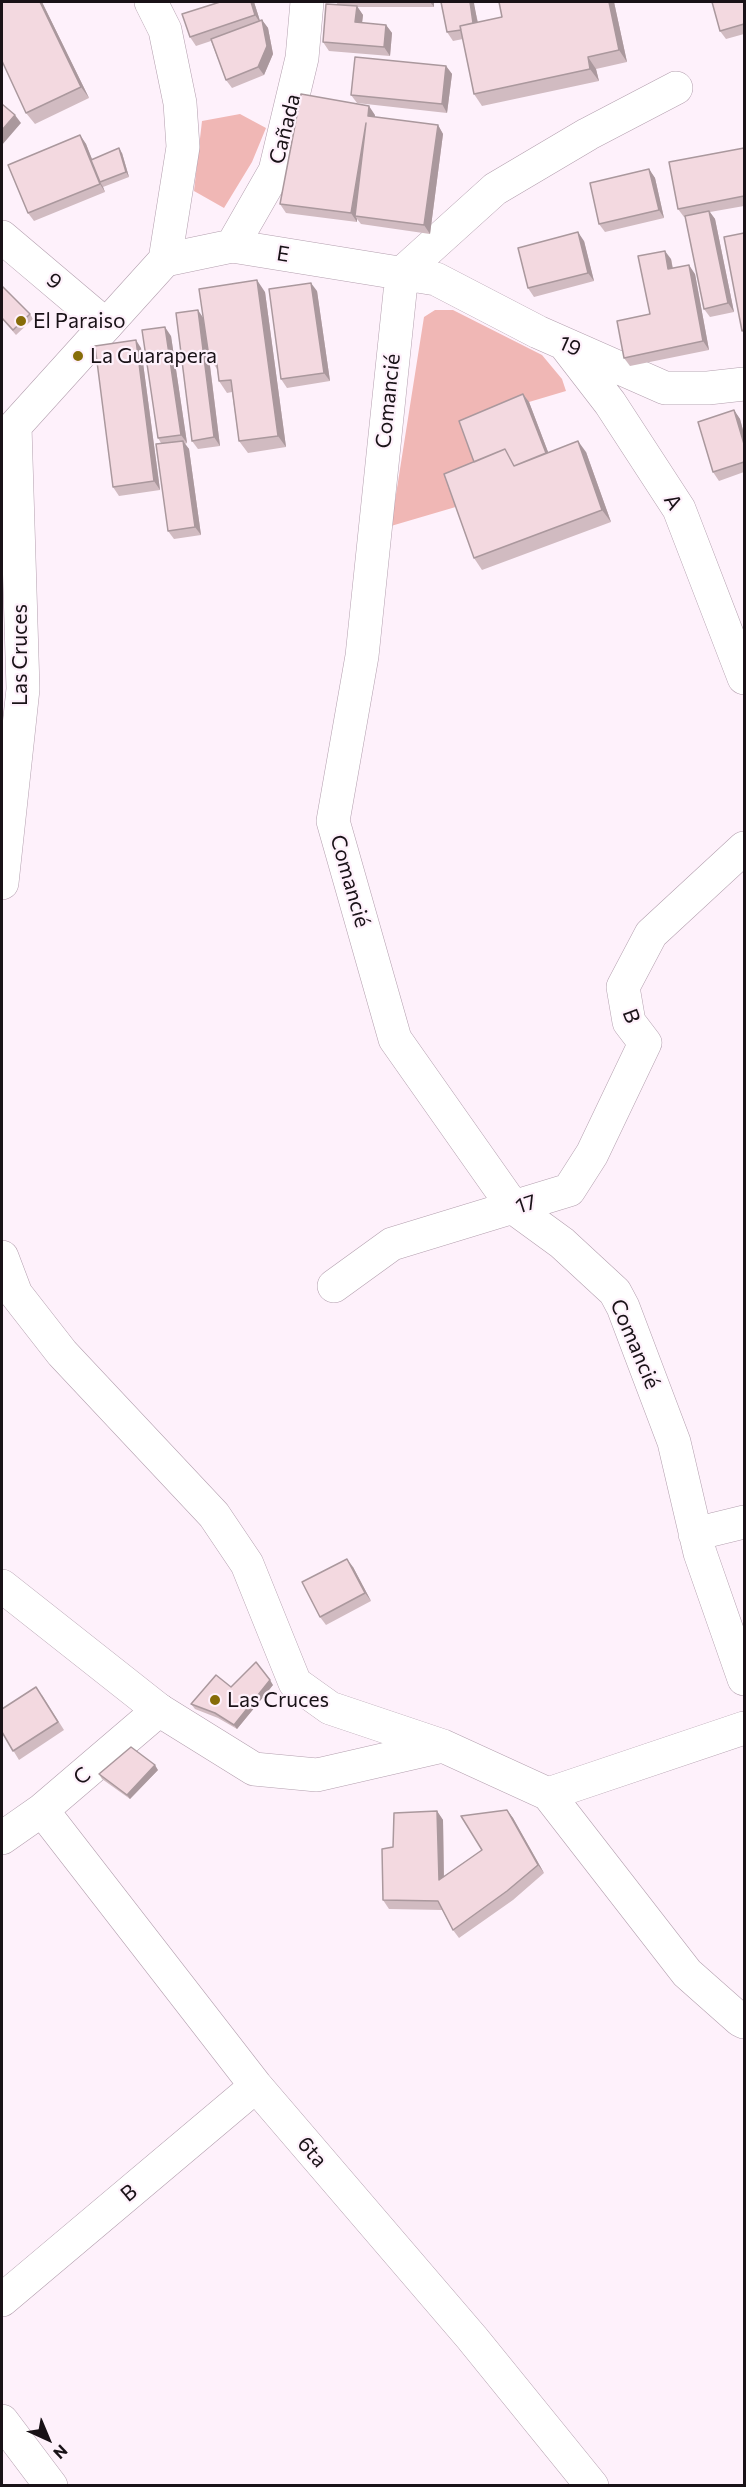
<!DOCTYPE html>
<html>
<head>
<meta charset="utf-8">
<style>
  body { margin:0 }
  #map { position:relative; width:746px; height:2487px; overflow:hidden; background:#fef1fb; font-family:Commissioner,sans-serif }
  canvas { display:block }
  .frame { position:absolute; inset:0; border:3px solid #191217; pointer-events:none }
  .north { position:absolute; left:18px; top:2409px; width:60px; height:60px; -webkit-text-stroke:4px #fef1fb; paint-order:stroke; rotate:136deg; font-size:16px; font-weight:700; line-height:24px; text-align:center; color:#191217 }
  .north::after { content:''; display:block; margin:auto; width:21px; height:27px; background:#191217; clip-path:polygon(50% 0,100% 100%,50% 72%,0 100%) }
</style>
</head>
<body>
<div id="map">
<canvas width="746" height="2487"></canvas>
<div class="frame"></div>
<div class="north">N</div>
</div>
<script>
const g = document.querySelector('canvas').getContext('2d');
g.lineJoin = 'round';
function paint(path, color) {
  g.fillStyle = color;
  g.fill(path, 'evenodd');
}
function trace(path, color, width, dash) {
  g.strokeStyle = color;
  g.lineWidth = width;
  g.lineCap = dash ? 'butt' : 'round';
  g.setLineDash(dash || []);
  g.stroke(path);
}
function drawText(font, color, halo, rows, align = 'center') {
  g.font = font + ' Commissioner,sans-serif';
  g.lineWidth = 4.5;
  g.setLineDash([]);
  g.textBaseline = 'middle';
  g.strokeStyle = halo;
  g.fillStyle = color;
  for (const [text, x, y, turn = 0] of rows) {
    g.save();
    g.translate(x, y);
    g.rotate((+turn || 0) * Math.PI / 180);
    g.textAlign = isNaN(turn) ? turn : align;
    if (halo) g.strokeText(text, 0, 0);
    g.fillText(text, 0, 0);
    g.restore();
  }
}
const green = new Path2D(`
  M240,114L266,128L252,162L224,208L194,191L202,121Z
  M435,310H453L542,355L562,379L566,391L529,402L459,506L391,526L424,317Z`);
const minor = new Path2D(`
  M676,88L588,134L495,189L402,273L362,656L333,821L395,1039L514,1208L562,1243L615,1292L623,1307L674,1442L700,1553L744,1679
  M2,237L106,325
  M232,246L275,171L302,58L307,2
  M165,260L232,246L436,279L538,332L665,388H708L744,384
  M566,346L610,403L679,509L744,678
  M334,1286L392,1244L569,1190L592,1154L645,1043L629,1022L623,987L651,934L744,848
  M695,1534L744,1522
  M548,1794L744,1728
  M42,1810L256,2086L472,2338L592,2486
  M2,1838L42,1810L159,1710
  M2,2300L256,2086
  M2,2421L51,2486`);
const major = new Path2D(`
  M2,438L15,426L165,260L183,147L180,103L165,30L151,2
  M2,883L23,689L15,426
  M2,1257L16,1294L62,1353L214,1515L247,1564L295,1683L330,1708L443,1746L548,1794L687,1973L740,2020L744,2022
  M2,1586L159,1710L254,1769L317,1775L443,1746`);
const wall = new Path2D(`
  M42,2L89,98L35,124L26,113Z
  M254,2L260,21L262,20L268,28L273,54L264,75L232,88L226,80L211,41L196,46L190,37Z
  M336,2H434V7H357L363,15L362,23L386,25L392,33L390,56L329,51L323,42L338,5Z
  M441,2H473L478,22L502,17L614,2L627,62L596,69L599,81L482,106L474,94L463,39L453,41L447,32Z
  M744,2V34L726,39L720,31Z
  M446,66L452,74L447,113L357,103L351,95Z
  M375,115V117L438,125L443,134L430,234L361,224L357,219V222L286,213L280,204Z
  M80,135L86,144L92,159L122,153L129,177L103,187L105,192L34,221L28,213Z
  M744,148V206L710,212L715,219L734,312L710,317L704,309L685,217H684L678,209Z
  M649,169L655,178L664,218L605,232L599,224Z
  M584,241L594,281L534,297L528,288Z
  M671,259L673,268L695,274L709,350L630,366L624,358L650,314Z
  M2,286L30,314L33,319L16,335L2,319Z
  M317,291L330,381L287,388L281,379Z
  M265,292L286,447L248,453L239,441L232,392L227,393L219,381L217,369L209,357L220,446L198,449L192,441L203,317Z
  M171,336L187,443L185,444L189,449L201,535L174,539L168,531L161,443L158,438Z
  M141,348L160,490L119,496L113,487Z
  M523,394L529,402L548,452H586L611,522L482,570L474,558V462Z
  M734,410L740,419L744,434V472L719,481L713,472Z
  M353,1567L371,1601L326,1625L320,1617Z
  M273,1685L237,1729L218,1718L195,1709L191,1704L231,1687Z
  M42,1695L64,1730L19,1760L2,1732Z
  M158,1770L130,1799L102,1779L99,1774Z
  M507,1810L513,1818L544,1873L513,1900L459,1938L453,1930L442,1910L389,1909L383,1900L393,1847L437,1811L443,1820L444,1876L482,1850Z`);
const shadedWall = new Path2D(`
  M40,2H42L89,98L81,87Z
  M251,2H254L261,24L255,15Z
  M430,2H434V7Z
  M470,2H473L474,3L480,36L474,27Z
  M609,2H614L627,62L619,50Z
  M357,6L363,15L361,31L355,22Z
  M262,20L268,28L273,54L264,75L258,67Z
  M386,25L392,33L390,56L384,47Z
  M588,57L596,69L599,81L590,69Z
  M446,66L452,74L447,113L442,104Z
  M369,106L375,115L374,124L368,116Z
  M15,115L21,123L2,145V130Z
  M366,123L355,216L357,219V222L351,213Z
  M438,125L443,134L430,234L424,225Z
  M80,135L86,144L101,182H100L103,187L105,192L100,184Z
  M119,148L122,153L129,177L126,172Z
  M649,169L655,178L664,218L659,210Z
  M709,211L715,219L734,312L728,303Z
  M578,232L584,241L594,281L588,273Z
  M665,251L671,259L674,277L668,269Z
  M689,265L695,274L709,350L703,341Z
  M257,280L265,292L286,447L278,436Z
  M311,283L317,291L330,381L324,373Z
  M198,310L204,319L220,446L214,437Z
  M165,327L171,336L187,443L181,435Z
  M136,340L141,348L160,490L154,481Z
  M523,394L529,402L553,465L547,457Z
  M734,410L740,419L744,434V444Z
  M183,441L189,449L201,535L195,527Z
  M578,441L586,452L611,522L602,510Z
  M347,1559L353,1567L371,1601L365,1593Z
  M270,1680L273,1685L237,1729L234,1725Z
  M155,1765L158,1770L130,1799L127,1795Z
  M507,1810L513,1818L544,1873L538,1865Z
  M437,1811L443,1820L444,1889L439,1880Z`);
const building = new Path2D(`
  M2,2H40L81,87L26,113L2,61Z
  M220,2H251L255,15L190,37L182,14Z
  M441,2H470L473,23L460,26L461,30L447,32Z
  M499,2H609L619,50L588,57L590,69L474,94L460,26L502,17Z
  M712,2H744V24L720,31Z
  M326,4L357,6L355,22L386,25L384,47L323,42Z
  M262,20L267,46L258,67L226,80L211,39Z
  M355,57L446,66L442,104L351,95Z
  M301,94L369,106L368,116L438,125L424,225L355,216L366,123L351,213L280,204Z
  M2,104L15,115L2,130Z
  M80,135L100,184L28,213L8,165Z
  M119,148L126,172L100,182L91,160Z
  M744,148V196L678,209L669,162Z
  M649,169L659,210L599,224L590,183Z
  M709,211L728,303L704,309L685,216Z
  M578,232L588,273L528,288L518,248Z
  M744,233V330L742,331L724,237Z
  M665,251L668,269L689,265L703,341L624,358L617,321L650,314L638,256Z
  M257,280L278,436L239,441L231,380L219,381L216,356L209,357L199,289Z
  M311,283L324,373L281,379L269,289Z
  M2,286L30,314L13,330L2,318Z
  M198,310L214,437L192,441L176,313Z
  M165,327L181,435L158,438L142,330Z
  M136,340L154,481L113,487L95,346Z
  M523,394L546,453L514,466L505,449L474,462L459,421Z
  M734,410L744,444V462L713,472L698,422Z
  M183,441L195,527L168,531L156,444Z
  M578,441L602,510L474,558L444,474L505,449L514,466Z
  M347,1559L365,1593L320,1617L302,1582Z
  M256,1662L270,1680L234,1725L215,1713L191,1704L216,1675L231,1687Z
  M36,1687L58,1722L13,1751L2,1732V1709Z
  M131,1747L155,1765L127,1795L99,1774Z
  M507,1810L538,1865L507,1891L453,1930L438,1901L383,1900L382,1849L393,1847L394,1813L437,1811L439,1880L482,1850L461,1816Z`);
const markers = [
  [21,321,6,"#866c08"],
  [78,356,6,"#866c08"],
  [215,1700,6,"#866c08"]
];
const streetNames = [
  ["Cañada",285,129,-76],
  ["E",283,254,9],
  ["9",54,281,40],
  ["19",570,346,24],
  ["Comancié",388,401,-84],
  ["A",673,502,60],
  ["Las Cruces",20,655,-90],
  ["Comancié",350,881,74],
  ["B",631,1016,70],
  ["17",526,1204,-18],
  ["Comancié",635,1344,67],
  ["C",82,1776,-40],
  ["6ta",312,2152,49],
  ["B",129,2193,-40]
];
const poiNames = [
  ["El Paraiso",33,321],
  ["La Guarapera",90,356],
  ["Las Cruces",227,1700]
];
paint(green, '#f0b7b5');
trace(minor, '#b39fae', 34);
trace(major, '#b39fae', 34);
trace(minor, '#fff', 33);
trace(major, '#fff', 33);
paint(wall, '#d1bbc1');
paint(shadedWall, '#aa989d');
paint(building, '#f3d9e0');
trace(building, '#aa989d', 1.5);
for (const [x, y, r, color] of markers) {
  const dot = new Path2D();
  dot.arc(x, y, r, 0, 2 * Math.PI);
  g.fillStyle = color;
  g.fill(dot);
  trace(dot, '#fef1fb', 2);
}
drawText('21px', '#191217', '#fef1fb', streetNames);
drawText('21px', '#191217', '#fef1fb', poiNames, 'left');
</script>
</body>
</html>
